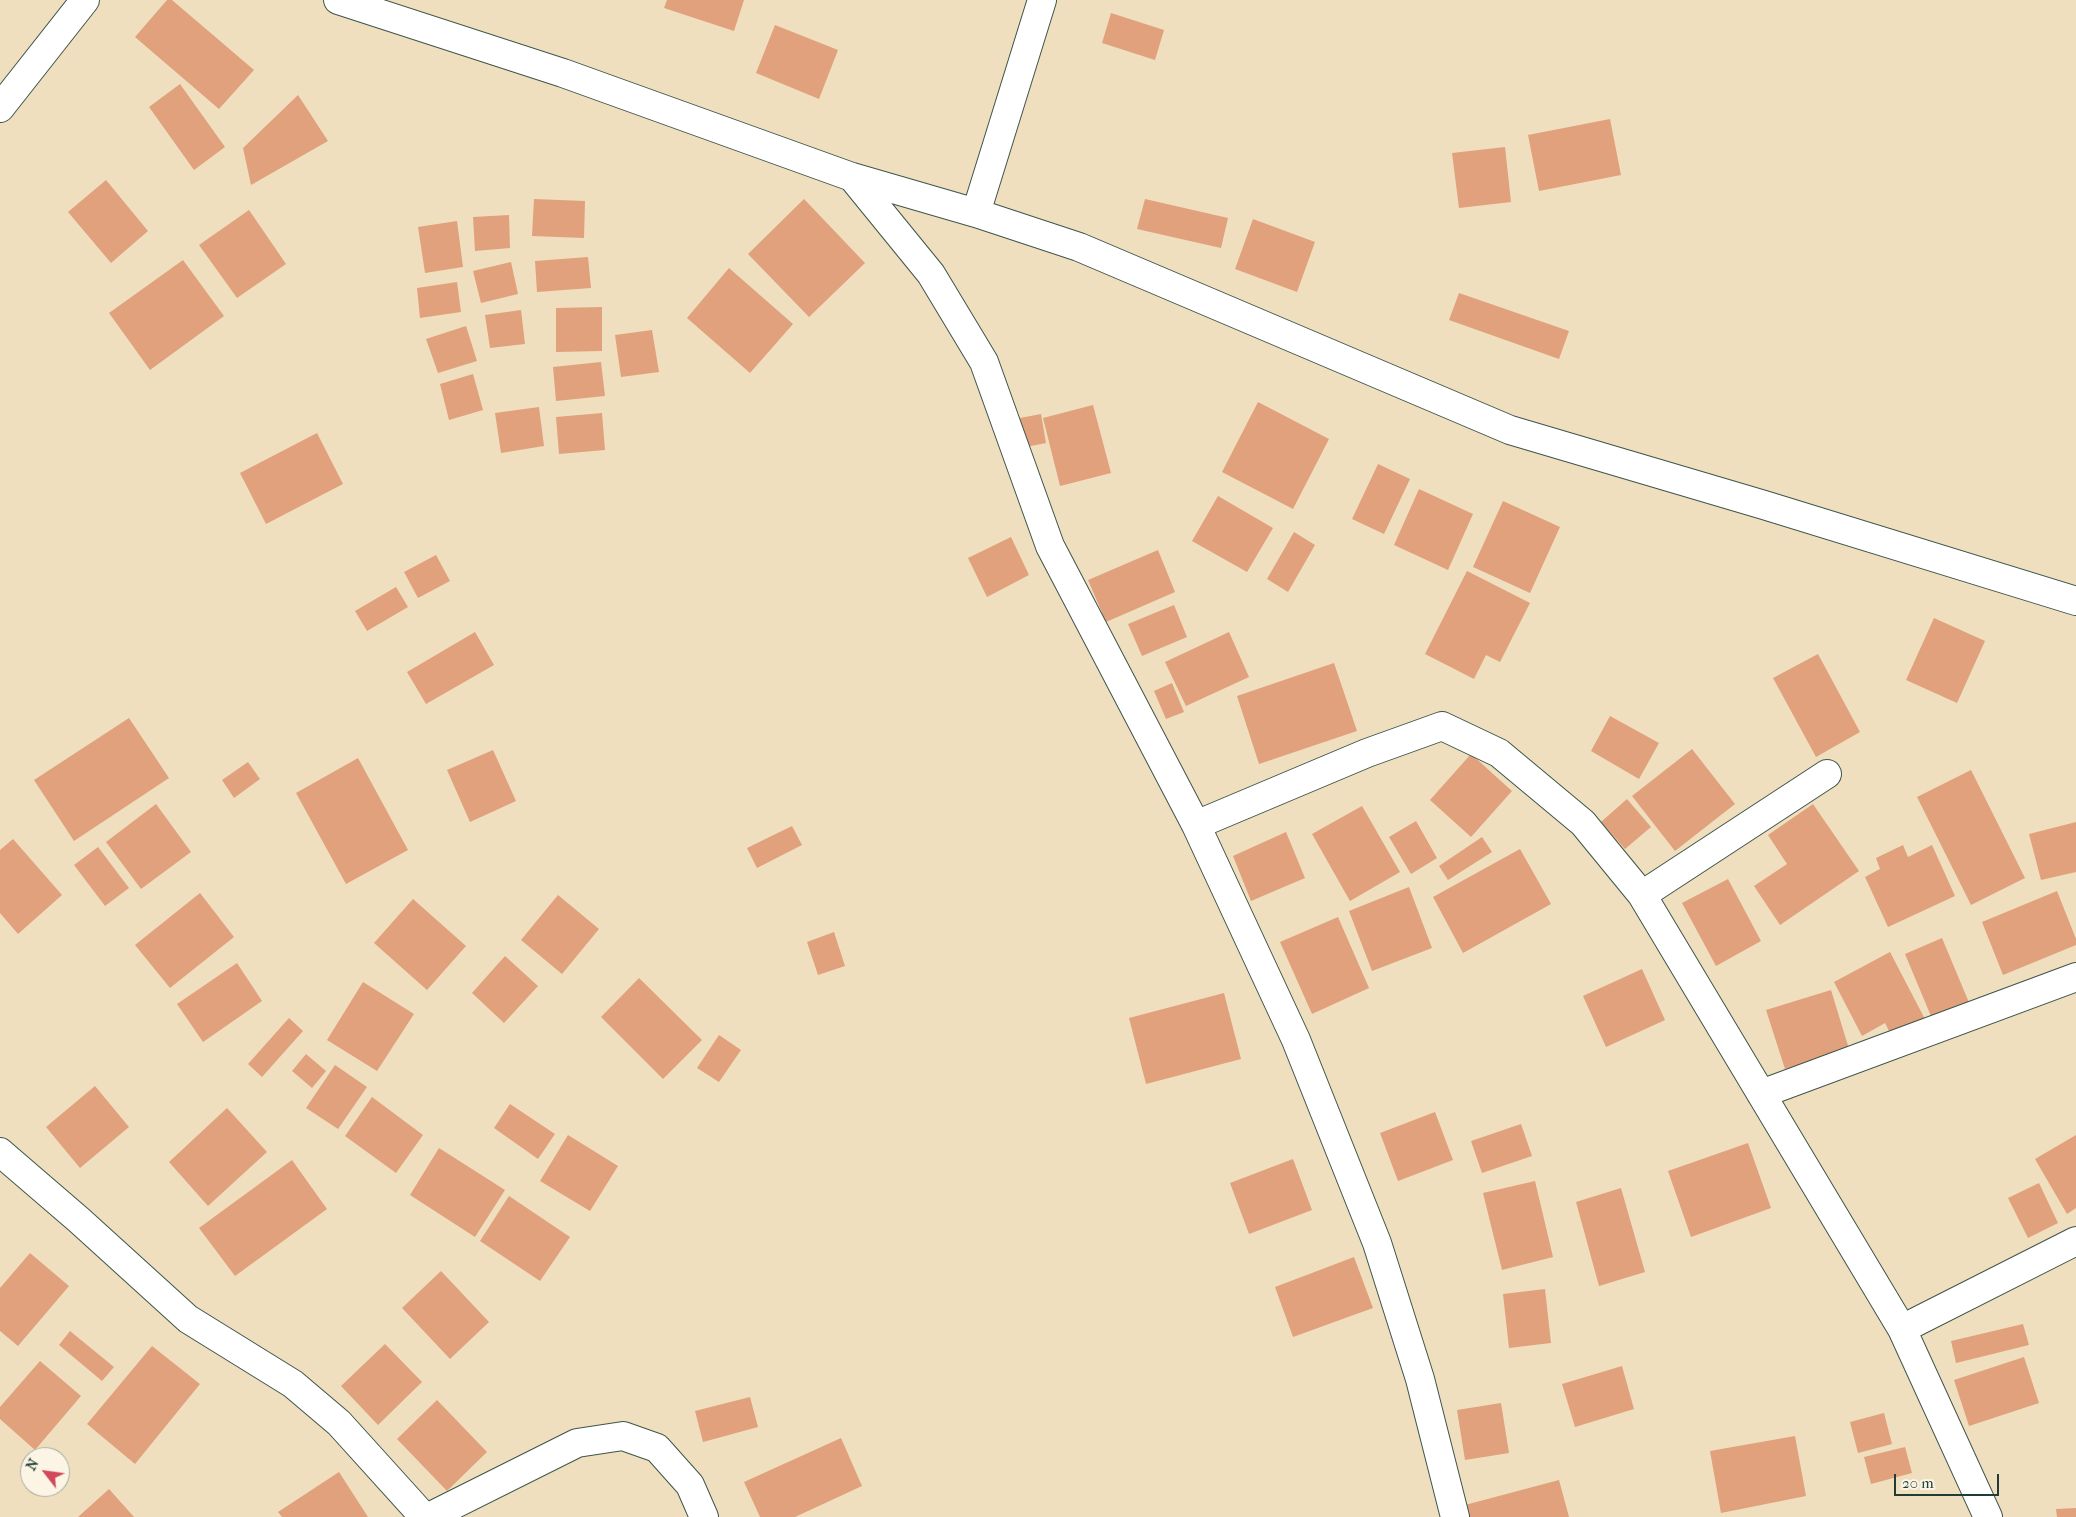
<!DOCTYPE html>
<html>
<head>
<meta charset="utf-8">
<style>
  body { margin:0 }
  #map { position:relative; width:2076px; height:1517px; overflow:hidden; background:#efdfbf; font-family:"IM FELL French Canon",serif }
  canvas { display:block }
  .north { position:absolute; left:20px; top:1447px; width:50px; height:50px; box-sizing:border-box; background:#fcf5e5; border:1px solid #a4ab9e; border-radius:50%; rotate:300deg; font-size:14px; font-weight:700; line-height:20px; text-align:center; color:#1f3d34 }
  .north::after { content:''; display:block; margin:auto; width:18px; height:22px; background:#d1495b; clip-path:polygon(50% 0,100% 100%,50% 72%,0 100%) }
  .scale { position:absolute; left:1894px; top:1474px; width:105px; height:22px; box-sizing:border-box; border:2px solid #1f3d34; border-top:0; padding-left:6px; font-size:15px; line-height:18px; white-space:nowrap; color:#1f3d34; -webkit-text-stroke:4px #fcf5e5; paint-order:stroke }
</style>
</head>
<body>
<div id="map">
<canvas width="2076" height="1517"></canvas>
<div class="north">N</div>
<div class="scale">20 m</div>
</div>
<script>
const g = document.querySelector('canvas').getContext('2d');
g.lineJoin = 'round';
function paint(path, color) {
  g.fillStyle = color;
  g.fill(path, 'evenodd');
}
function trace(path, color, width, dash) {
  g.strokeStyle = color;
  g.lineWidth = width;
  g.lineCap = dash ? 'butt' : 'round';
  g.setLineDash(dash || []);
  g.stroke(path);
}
const building = new Path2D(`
  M167,0H172L254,70L219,109L135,37Z
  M667,0H744L734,31L664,8Z
  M1111,13L1164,30L1155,60L1102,43Z
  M775,25L838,50L819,99L756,73Z
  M180,84L225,147L194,170L149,107Z
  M298,95L328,141L251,185L243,148Z
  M1610,119L1621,175L1539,191L1528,135Z
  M1505,147L1511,202L1459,208L1452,153Z
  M106,180L148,231L111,263L68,212Z
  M534,199L585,201L584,238L532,236Z
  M804,199L865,263L809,317L748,254Z
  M1145,199L1228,218L1221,248L1137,229Z
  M249,210L286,264L237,298L199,245Z
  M509,215L510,248L475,251L473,217Z
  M1253,219L1315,242L1297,292L1235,269Z
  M457,221L463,267L425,273L418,227Z
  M588,257L591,288L537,292L535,261Z
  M183,260L224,316L150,370L109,313Z
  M511,262L518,294L481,303L473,271Z
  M729,268L793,324L750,373L687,318Z
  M457,282L461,312L420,318L417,288Z
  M1459,293L1569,331L1559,359L1449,320Z
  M602,307V351L556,352V308Z
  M521,310L525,344L490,348L485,315Z
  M466,326L477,361L438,373L426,339Z
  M652,330L659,372L621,377L615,335Z
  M601,362L605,396L556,401L553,367Z
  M473,374L483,410L449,420L440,384Z
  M1258,402L1329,439L1293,509L1222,472Z
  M1093,405L1111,473L1060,486L1043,418Z
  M539,407L544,446L501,453L495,413Z
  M602,413L605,450L559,454L556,417Z
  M1041,414L1046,443L1026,447L1020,418Z
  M317,433L343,484L266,524L240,473Z
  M1378,464L1410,479L1384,534L1352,519Z
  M1419,489L1473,514L1448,570L1394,545Z
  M1218,496L1273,528L1247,572L1192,541Z
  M1503,501L1560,527L1530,593L1473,567Z
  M1294,532L1315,545L1288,592L1267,579Z
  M1011,537L1029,575L987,597L968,558Z
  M1158,550L1175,592L1106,622L1088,580Z
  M436,555L450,581L418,598L404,572Z
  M1467,571L1530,603L1500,662L1486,655L1474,679L1425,654Z
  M396,587L408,607L367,631L355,611Z
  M1174,605L1187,637L1142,656L1128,624Z
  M1934,618L1985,641L1957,703L1906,680Z
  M475,632L494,665L426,704L407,672Z
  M1229,632L1249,677L1186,706L1165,662Z
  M1818,654L1860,732L1816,757L1773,678Z
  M1334,663L1357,731L1259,764L1237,696Z
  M1172,683L1184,712L1166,719L1154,691Z
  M1610,716L1659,743L1639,779L1591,751Z
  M129,718L169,778L74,841L34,780Z
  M1692,749L1735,804L1675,851L1632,796Z
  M493,750L516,801L470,822L447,770Z
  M1471,754L1512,791L1471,837L1430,800Z
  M358,758L408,850L346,884L296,793Z
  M248,762L260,779L234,798L222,780Z
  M1971,770L2025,878L1971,905L1917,797Z
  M1627,799L1651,827L1625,849L1601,822Z
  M156,804L191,852L141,889L106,842Z
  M1813,804L1859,871L1780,925L1754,886L1787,864L1768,835Z
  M1362,806L1400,872L1350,901L1312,834Z
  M1416,821L1437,858L1411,874L1389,837Z
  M2076,822V872L2041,880L2029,834Z
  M792,826L802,845L757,868L747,848Z
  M1286,832L1305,878L1251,901L1233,856Z
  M1482,837L1492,852L1448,880L1439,866Z
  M13,839L62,895L18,934L0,913V850Z
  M1903,845L1908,857L1932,845L1955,896L1888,927L1865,877L1880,869L1876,858Z
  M98,847L129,888L105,906L74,865Z
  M1520,849L1551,904L1463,953L1433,897Z
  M1728,879L1761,941L1716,966L1682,903Z
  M1409,887L1432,948L1372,971L1349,911Z
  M2057,891L2076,939V945L2003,975L1982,922Z
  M200,893L234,937L170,988L135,945Z
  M558,895L599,929L562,974L521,940Z
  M413,899L466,946L427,990L374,943Z
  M1338,917L1369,988L1312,1014L1280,942Z
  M834,932L845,966L818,975L807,942Z
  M1942,938L1970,1005L1933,1021L1905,954Z
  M1890,952L1927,1023L1894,1041L1885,1023L1862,1036L1834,982Z
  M505,956L538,986L504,1023L472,993Z
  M237,963L262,1001L203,1042L177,1004Z
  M1642,969L1665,1020L1606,1047L1583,996Z
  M639,978L702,1040L663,1079L601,1017Z
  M363,982L414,1014L377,1071L327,1040Z
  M1831,990L1849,1049L1785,1069L1766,1010Z
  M1224,993L1241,1059L1146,1084L1129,1018Z
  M289,1018L303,1031L262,1077L248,1064Z
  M719,1035L741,1050L719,1082L697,1068Z
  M306,1054L326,1071L312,1088L292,1071Z
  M335,1065L367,1087L338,1129L306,1108Z
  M95,1086L129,1127L80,1168L46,1127Z
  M372,1097L423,1135L396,1173L345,1136Z
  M510,1104L555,1134L538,1159L494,1128Z
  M227,1108L267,1152L208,1206L169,1162Z
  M1435,1112L1453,1160L1398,1181L1380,1133Z
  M1521,1124L1532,1156L1482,1173L1471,1141Z
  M568,1135L618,1166L590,1211L540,1181Z
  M2076,1135V1208L2067,1214L2035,1159Z
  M1748,1143L1771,1208L1691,1237L1668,1171Z
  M439,1148L505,1190L475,1237L410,1195Z
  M1293,1159L1312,1210L1249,1234L1230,1183Z
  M292,1160L327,1209L235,1276L199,1228Z
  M1535,1181L1553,1257L1502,1270L1483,1193Z
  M2039,1183L2058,1223L2028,1238L2008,1198Z
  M1621,1188L1645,1272L1599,1286L1576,1202Z
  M509,1196L570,1237L540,1281L480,1241Z
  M30,1253L69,1286L18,1346L0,1331V1288Z
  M1354,1257L1373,1308L1293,1337L1275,1287Z
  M441,1271L489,1322L450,1359L402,1308Z
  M1545,1289L1551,1343L1509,1348L1503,1294Z
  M2023,1324L2029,1345L1956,1363L1951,1341Z
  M70,1331L114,1367L102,1381L59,1345Z
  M385,1344L422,1382L378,1425L341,1386Z
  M152,1346L200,1384L135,1464L87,1424Z
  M2024,1357L2039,1403L1969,1426L1954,1380Z
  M40,1361L81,1396L35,1450L0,1419V1407Z
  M1622,1366L1634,1409L1575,1427L1562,1384Z
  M750,1397L758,1427L703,1442L695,1411Z
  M437,1400L487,1452L447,1491L397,1439Z
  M1501,1403L1509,1453L1465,1460L1457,1410Z
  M1884,1413L1892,1444L1858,1453L1850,1422Z
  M1795,1436L1806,1496L1721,1513L1710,1451Z
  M841,1438L862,1486L795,1517H760L744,1482Z
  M1905,1447L1912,1473L1871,1484L1864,1457Z
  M339,1472L368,1517H282L278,1512Z
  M1559,1480L1569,1517H1467L1465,1505Z
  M109,1489L134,1517H78Z
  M2076,1508V1517H2057L2056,1509Z`);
const minor = new Path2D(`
  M338,0L563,73L852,177L976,213L1079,247L1510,430L1764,505L2076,601
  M0,108L85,0
  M852,177L931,274L984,362L1050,546L1196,825L1296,1040L1377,1243L1420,1379L1455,1517
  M976,213L1042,0
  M1196,825L1367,753L1442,726L1499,753L1583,823L1642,895L1902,1329L1988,1517
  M1642,895L1827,774
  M1761,1094L2076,977
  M0,1152L79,1220L188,1319L293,1384L339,1423L424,1517
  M1902,1329L2076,1241
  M429,1517L577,1443L623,1436L657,1448L690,1485L704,1517`);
paint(building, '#e0a17c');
trace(minor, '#3e5549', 30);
trace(minor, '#fff', 28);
</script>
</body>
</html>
